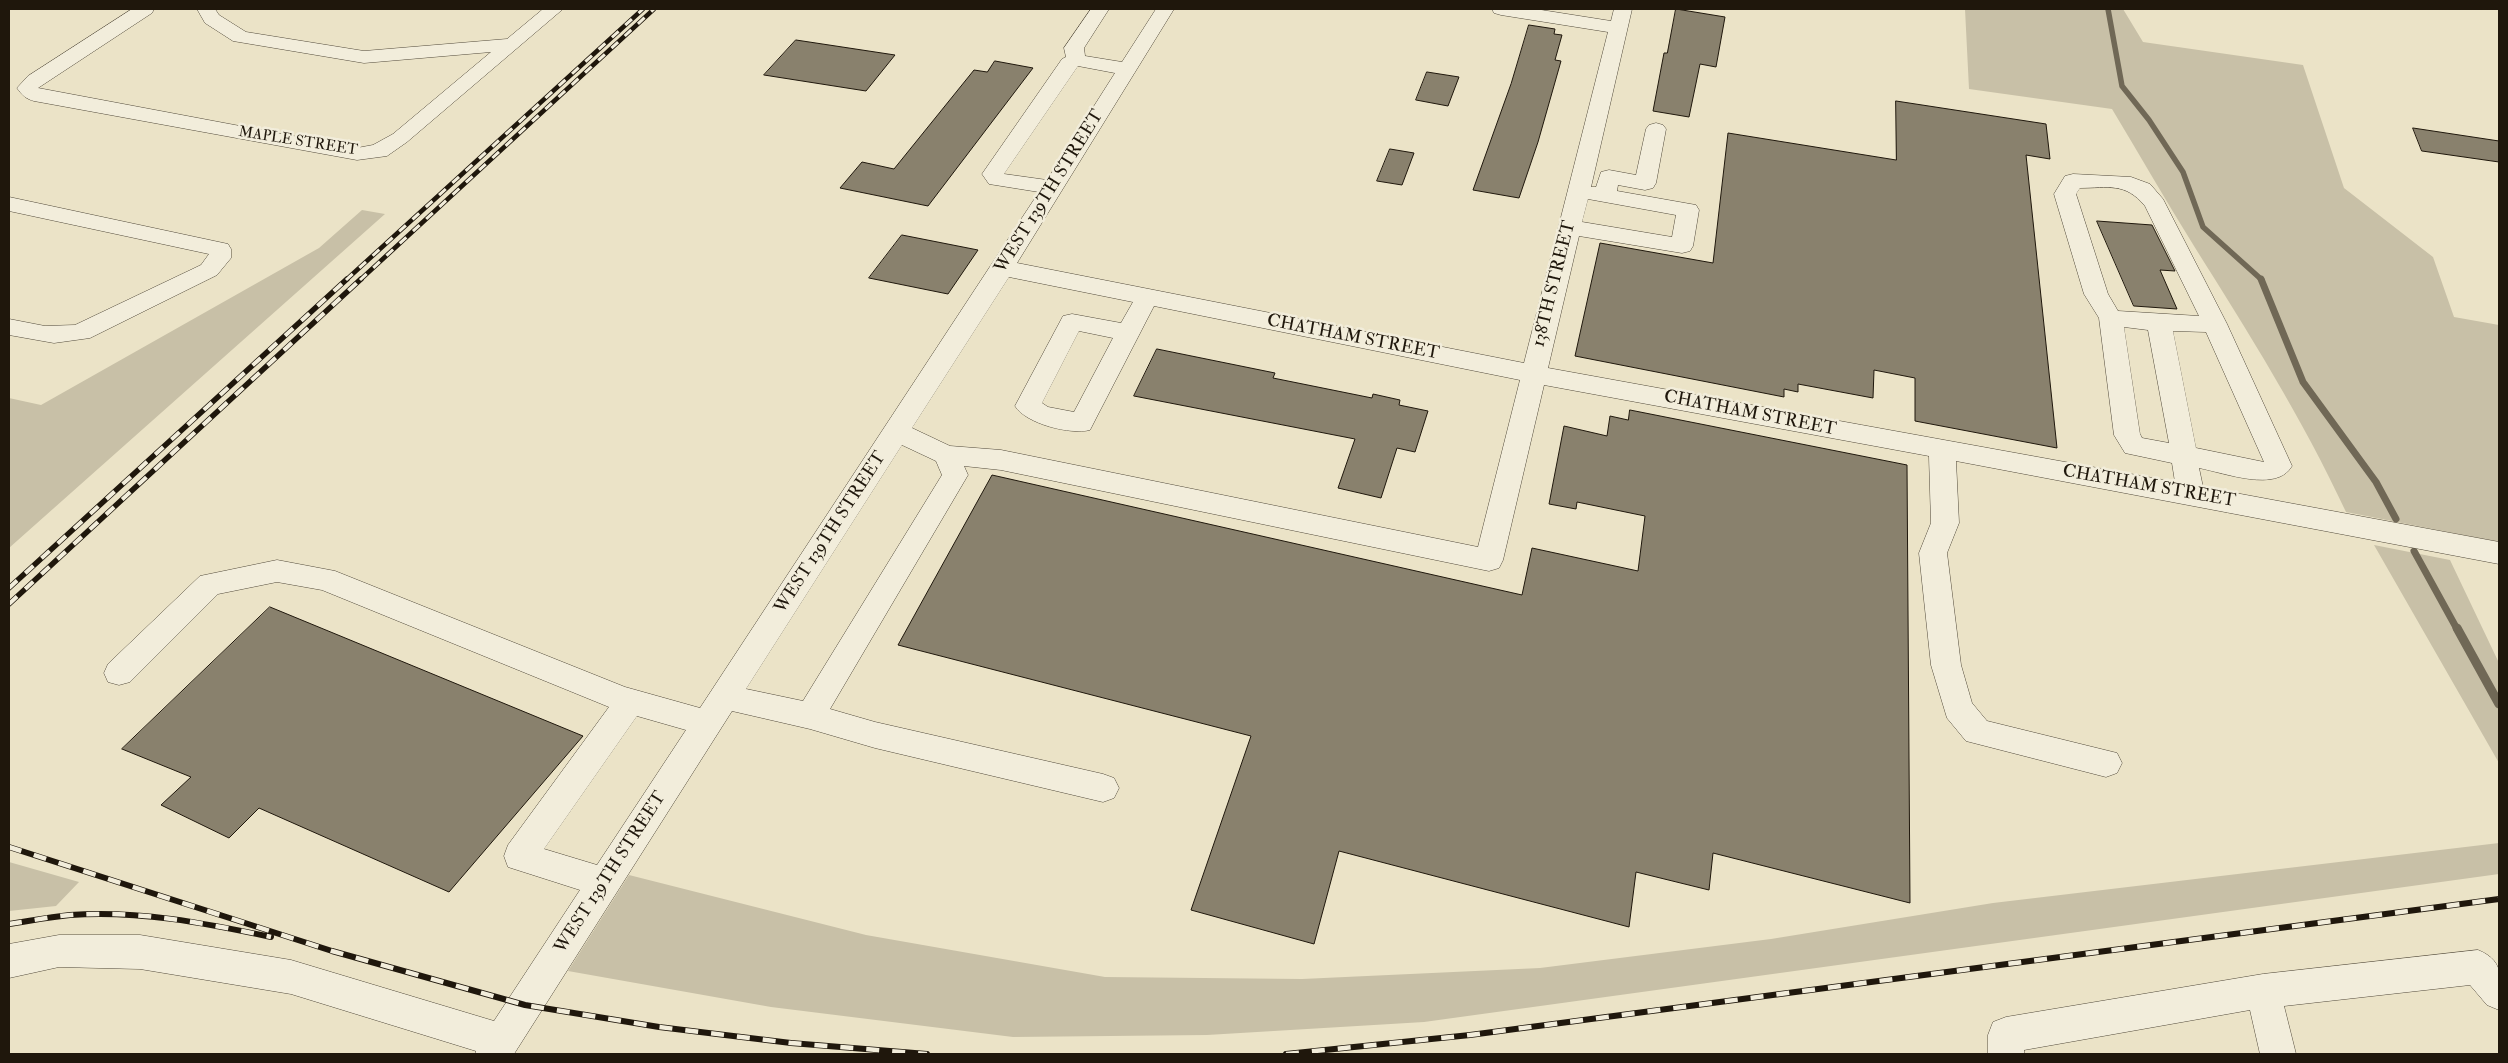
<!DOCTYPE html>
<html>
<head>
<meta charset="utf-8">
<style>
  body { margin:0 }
  #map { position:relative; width:2508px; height:1063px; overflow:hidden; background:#ebe3c7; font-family:"IM FELL Double Pica",serif }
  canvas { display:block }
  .frame { position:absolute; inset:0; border:10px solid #1f170c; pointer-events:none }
</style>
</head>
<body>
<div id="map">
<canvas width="2508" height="1063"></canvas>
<div class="frame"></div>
</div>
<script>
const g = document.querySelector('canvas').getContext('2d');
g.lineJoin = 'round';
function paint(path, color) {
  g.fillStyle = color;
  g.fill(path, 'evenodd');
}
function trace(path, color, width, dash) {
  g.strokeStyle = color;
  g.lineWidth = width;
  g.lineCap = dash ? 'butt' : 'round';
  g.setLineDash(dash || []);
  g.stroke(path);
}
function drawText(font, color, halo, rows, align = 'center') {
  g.font = font + ' "IM FELL Double Pica",serif';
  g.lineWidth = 5;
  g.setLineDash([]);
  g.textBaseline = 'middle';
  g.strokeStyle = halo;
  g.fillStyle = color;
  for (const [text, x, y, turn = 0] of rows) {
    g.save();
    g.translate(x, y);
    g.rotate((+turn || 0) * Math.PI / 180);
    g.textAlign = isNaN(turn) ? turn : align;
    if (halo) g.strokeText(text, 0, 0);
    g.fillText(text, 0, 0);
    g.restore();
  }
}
const green = new Path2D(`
  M1965,9H2123L2143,42L2303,65L2344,188L2433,257L2454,317L2499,325V542L2346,512C2303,419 2248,332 2194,246C2166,201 2139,154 2112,109L1969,89Z
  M362,210L385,214L9,548V398L41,405L319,248Z
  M2374,545L2450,560L2499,663V763Z
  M2499,843V874L1424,1022L1207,1035L1013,1037L771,1007L568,971L629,875L866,935L1105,977L1302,979L1540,968L1771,939L1993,903Z
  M9,862L79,882L56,906L9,911Z`);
const streamFar2 = new Path2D(`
  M2108,9L2122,86L2149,120L2183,172L2203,227L2262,280`);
const streamFar1 = new Path2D(`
  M2261,279L2303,382L2376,482L2396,519
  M2414,551L2457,629`);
const stream = new Path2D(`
  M2457,628L2499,704`);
const building = new Path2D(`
  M1676,9L1725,17L1716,67L1700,64L1689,117L1653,111L1664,53H1667Z
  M1529,25L1555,29L1554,34L1562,35L1555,60L1561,61L1538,142L1519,198L1473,190L1511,84Z
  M796,40L895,55L866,91L764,75Z
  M995,61L1033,68L928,206L840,188L862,162L894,169L974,70L987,72Z
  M1427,72L1459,77L1448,106L1416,100Z
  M1896,101L2046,124L2050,159L2026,155L2057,448L1915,421V378L1874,370L1873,398L1798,384V392L1784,389V397L1575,356L1600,243L1713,263L1728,133L1896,160Z
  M2413,128L2499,141V162L2422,151Z
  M1390,149L1414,153L1402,185L1377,181Z
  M2097,221L2152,225L2175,271L2160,270L2177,309L2134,306Z
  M902,235L978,250L948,294L869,278Z
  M1157,349L1275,373L1273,378L1372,398L1373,394L1400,400L1399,405L1428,411L1415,452L1397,448L1381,498L1338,488L1355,439L1134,396Z
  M1630,410L1907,465L1910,903L1713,853L1709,890L1636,872L1629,927L1339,851L1314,944L1191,910L1251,736L898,645L992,475L1522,595L1532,548L1638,571L1645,516L1577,502L1576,509L1549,504L1564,426L1607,436L1610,416L1628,420Z
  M270,607L583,736L449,892L259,808L229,838L161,805L191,777L122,749Z`);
const minor = new Path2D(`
  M132,9H154L152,13L38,88L357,148L373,145L393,134L491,52L364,63L233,41L205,23L197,9H215L219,15L246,32L364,51L507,39L543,9H563L407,142L387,156L357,160L34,101C26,99 22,95 17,88L28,76Z
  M1091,9H1109L1084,48L1085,56L1122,62L1156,9H1174L1017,263L1524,363L1608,32L1501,15L1494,13L1492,9H1535L1611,21L1614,9H1632L1591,187H1596L1601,172L1609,170L1636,175L1646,129L1649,125L1656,123L1663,125L1666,129L1656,183L1653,188L1645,190L1618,185L1617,191L1696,205L1699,210L1693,246L1690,251L1682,253L1579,236L1548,368L2175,482L2172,463L2125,453L2114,435L2099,318L2084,294L2054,194L2065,176L2073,174L2131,177L2150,184L2163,199L2227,324L2292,466C2277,493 2225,473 2199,468L2203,487L2499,542V564L1956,461L1959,523L1947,553L1961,665L1972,703L1987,721L2117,753L2122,763L2117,773L2106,777L1966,741L1947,718L1931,665L1919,553L1931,523L1929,456L1544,385L1503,560L1499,568L1489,571L1001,470L964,466L968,475L830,709L875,722L1103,774L1114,778L1119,788L1114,798L1103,802L875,748L810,729L732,711L514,1054H475L476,1051L291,994L140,969L59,967L9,978V944L59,935H140L291,960L494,1021L580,890L508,867L504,856L508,845L609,707L322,590L277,582L218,594L130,682L119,685L108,682L104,673L108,664L200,576L277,560L335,571L625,687L700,708L1039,192L989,184L982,174L1062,59L1066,57L1064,48ZM1078,66L1115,73L1047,180L1004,174ZM2080,188C2109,188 2125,182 2145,206L2199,316L2118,311L2108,294L2076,194ZM1588,199L1676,215L1672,237L1582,222ZM1009,277L1133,302L1121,323L1072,314L1063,316L1015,406C1026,424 1071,435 1090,430L1154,306L1520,380L1478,547L1001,450L950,446L912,428ZM2124,327L2148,330L2169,443L2142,438L2140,434ZM1079,331L1113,338L1074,412L1048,407L1042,403ZM2173,331L2206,332L2264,462L2196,448ZM902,445L936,461L942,475L803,701L746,689ZM637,716L686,730L597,865L544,849Z
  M9,197L228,244L231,249V258L217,275L90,338L54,343L9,335V319L45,326L75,325L201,265L209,254L9,211Z
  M2478,950C2508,962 2499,983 2499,1010L2487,1005L2470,985L2284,1006L2296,1054H2260L2250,1010L2024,1050V1054H1988V1035L1993,1022L2006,1017L2263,974Z`);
const railFar2 = new Path2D(`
  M346,280L643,9
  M360,280L654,9`);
const railFar1 = new Path2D(`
  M9,588L347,279
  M9,604L361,279`);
const rail = new Path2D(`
  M9,847L332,951L525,1005L659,1027L791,1043L927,1054
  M9,924C29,921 49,917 70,915C137,910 205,923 271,937
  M1286,1054L1470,1035L2499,899`);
const farStreetnames = [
  ["MAPLE STREET",298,142,9]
];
const streetNames = [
  ["WEST 139TH STREET",1050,192,-58],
  ["138TH STREET",1555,284,-76],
  ["CHATHAM STREET",1353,338,11],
  ["CHATHAM STREET",1750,414,11],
  ["CHATHAM STREET",2149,487,10],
  ["WEST 139TH STREET",831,533,-57],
  ["WEST 139TH STREET",611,873,-57]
];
paint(green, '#c8c0a7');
trace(streamFar2, '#706856', 5.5);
trace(streamFar1, '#706856', 7);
trace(stream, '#706856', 9);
paint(building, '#89816d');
trace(building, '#1f170c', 1);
trace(minor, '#524a3b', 1);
paint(minor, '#f2eddb');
trace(railFar2, '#1f170c', 4.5);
trace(railFar1, '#1f170c', 5.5);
trace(rail, '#1f170c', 6);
trace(railFar2, '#f2eddb', 3, [9]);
trace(railFar1, '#f2eddb', 4, [11]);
trace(rail, '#f2eddb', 4.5, [13]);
drawText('15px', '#1f170c', '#f2eddb', farStreetnames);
drawText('18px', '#1f170c', '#f2eddb', streetNames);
</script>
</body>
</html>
